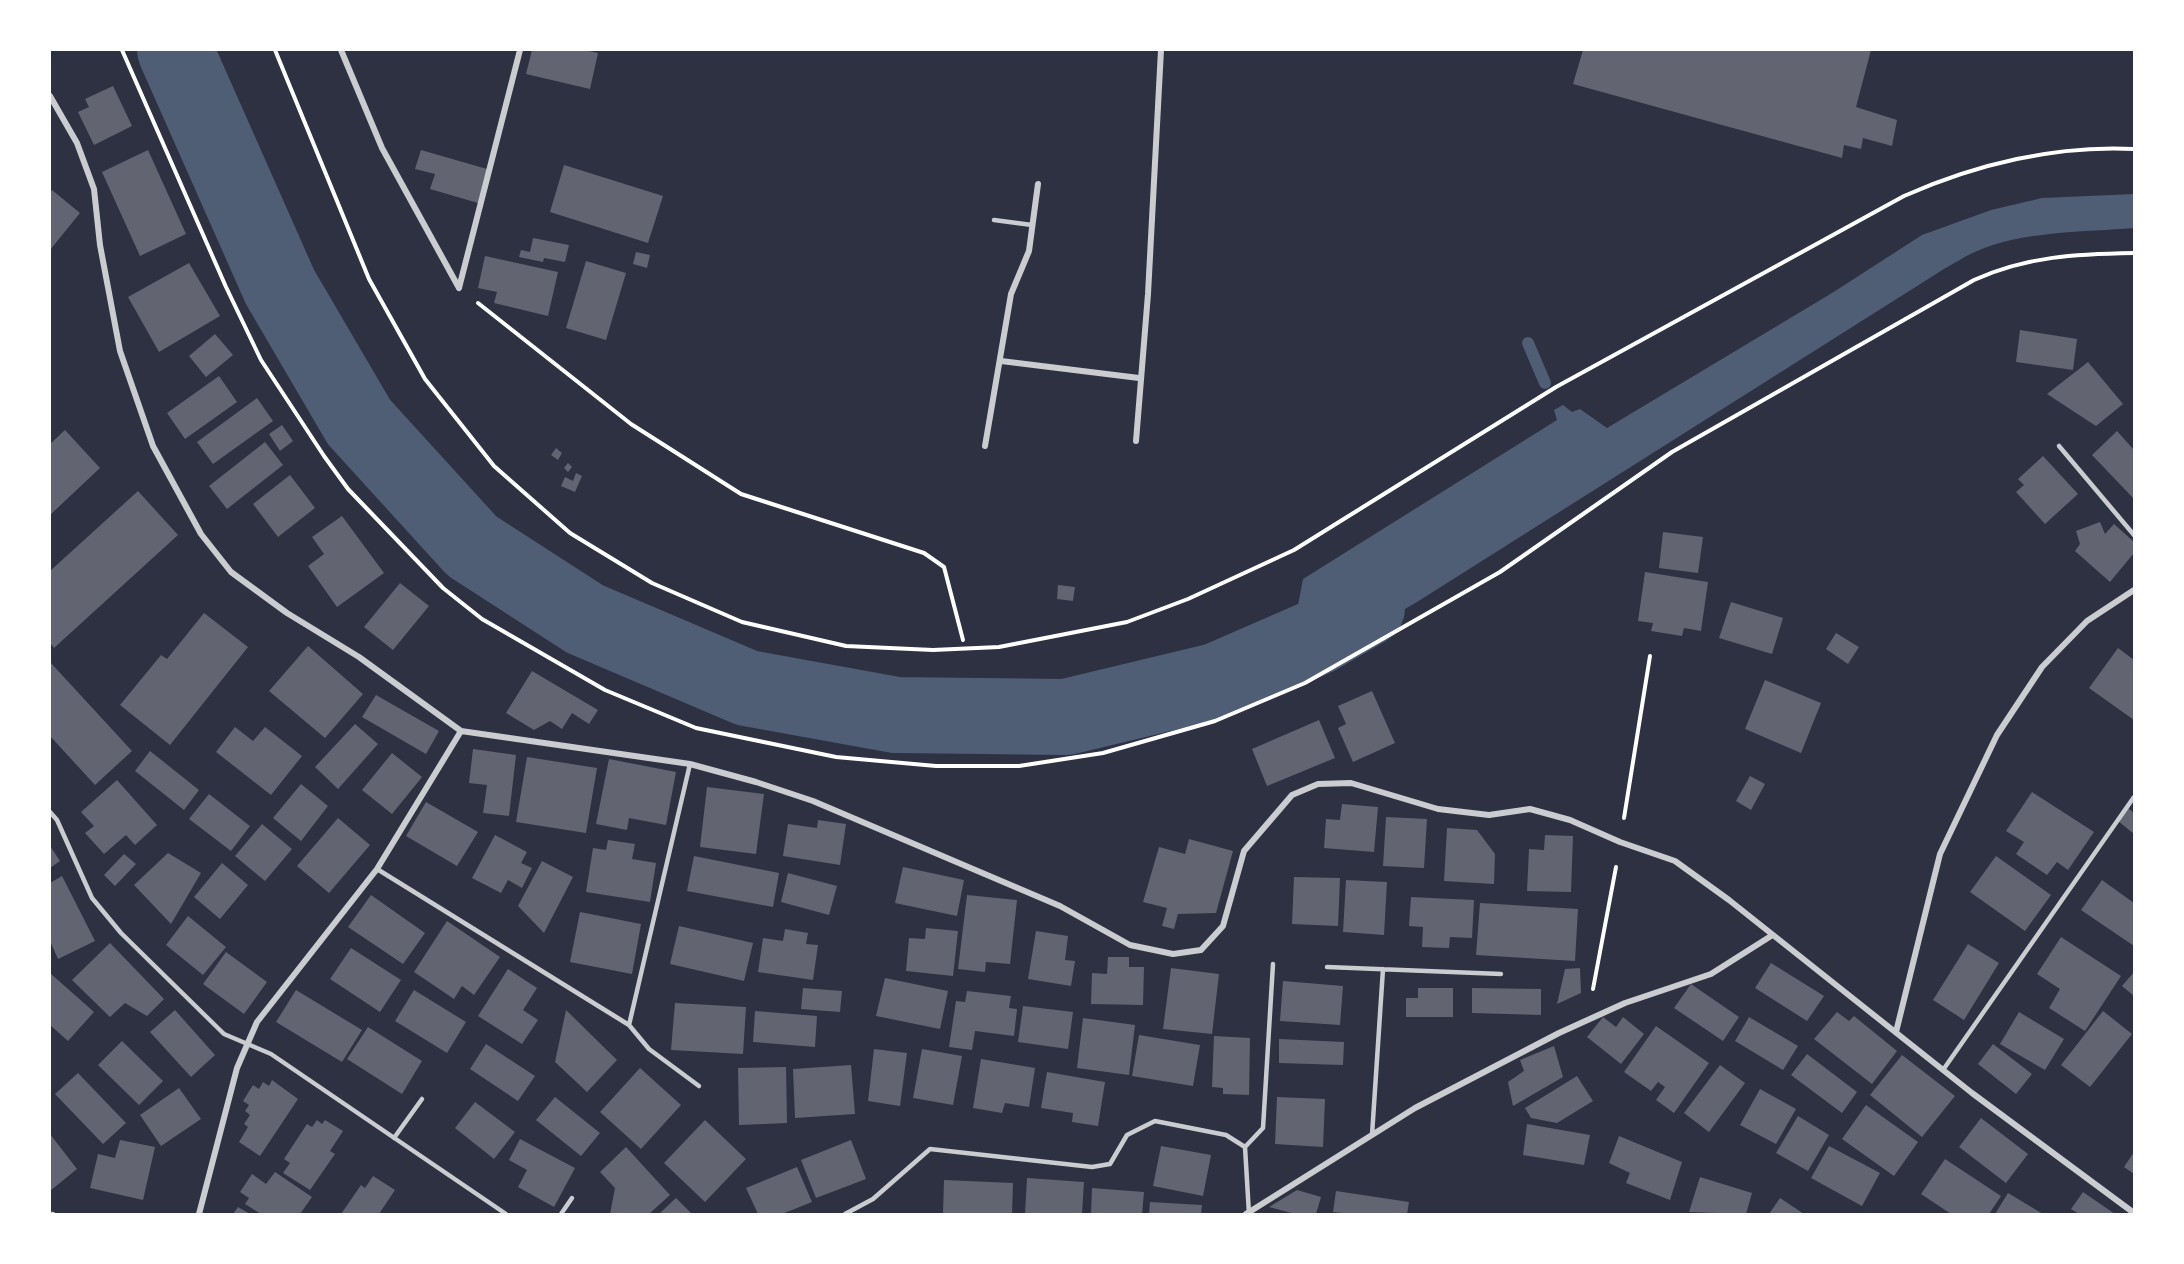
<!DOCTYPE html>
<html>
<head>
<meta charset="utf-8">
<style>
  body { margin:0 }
  #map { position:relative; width:2184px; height:1264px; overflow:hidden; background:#2d3142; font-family:Spectral,serif }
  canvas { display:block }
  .frame { position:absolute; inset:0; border:51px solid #fff; pointer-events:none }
</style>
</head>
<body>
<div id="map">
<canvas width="2184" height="1264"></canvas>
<div class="frame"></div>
</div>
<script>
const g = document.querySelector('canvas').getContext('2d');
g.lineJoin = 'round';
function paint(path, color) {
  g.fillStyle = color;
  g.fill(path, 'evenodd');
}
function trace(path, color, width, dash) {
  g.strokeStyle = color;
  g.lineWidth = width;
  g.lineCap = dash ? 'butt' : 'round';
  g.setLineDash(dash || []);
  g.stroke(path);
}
const water = new Path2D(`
  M2134,194V228C2085,232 2022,231 1977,251C1965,256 1955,263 1944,269L1417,602L1314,662L1257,684L1295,621L1303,579L1557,420L1554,410L1563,405L1572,412L1580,409L1607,428L1832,293L1922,235L1991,210L2042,198Z`);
const stream = new Path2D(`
  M1528,343L1545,383`);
const river = new Path2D(`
  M175,50L280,287L359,422L472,546L585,619L747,688L896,715L1066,717L1216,681L1317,637L1367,608`);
const building = new Path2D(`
  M532,50H584L598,53L590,89L526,74Z
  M1583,50H1871L1856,107L1897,120L1892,146L1863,138L1861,149L1844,145L1842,158L1573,84Z
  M113,86L132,126L94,145L78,112L89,107L85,99Z
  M148,150L186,234L140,256L102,172Z
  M421,150L487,169L478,203L430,189L435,174L415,169Z
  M564,165L663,196L648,243L550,212Z
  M52,190L80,213L50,250V193Z
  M533,238L569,245L565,262L544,258L543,262L519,257L521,250L530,252Z
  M636,252L650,255L647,268L633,264Z
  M485,256L558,272L548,316L494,303L497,292L478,288Z
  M586,261L626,273L606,340L566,328Z
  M189,263L220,316L159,352L128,297Z
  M2020,330L2077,339L2073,370L2016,362Z
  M215,334L233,355L206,377L189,356Z
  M2088,362L2123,404L2096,426L2047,394Z
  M219,376L237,402L185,439L167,413Z
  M257,398L273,421L213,464L197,442Z
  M282,425L293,441L280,451L269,434Z
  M65,430L100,468L50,515V444Z
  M2117,431L2134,450V499L2092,455Z
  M265,442L283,465L227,509L209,486Z
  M556,448L562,453L558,460L551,455Z
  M2043,456L2078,494L2045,524L2016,492L2024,485L2018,479Z
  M568,463L572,467L568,472L564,468Z
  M576,473L582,476L575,492L561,486L565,477L573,481Z
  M290,475L315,508L278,537L253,504Z
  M138,491L178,535L54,648L50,643V571Z
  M342,516L384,573L337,607L308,566L324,554L312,537Z
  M2100,522L2105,534L2114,524L2134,542V553L2110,582L2075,551L2080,544L2076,531Z
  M1663,532L1703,537L1698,573L1659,568Z
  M1645,572L1708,582L1701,631L1684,628L1682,636L1651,631L1653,623L1638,621Z
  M400,583L429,606L393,650L364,627Z
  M1058,585L1075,587L1073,601L1057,599Z
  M1731,602L1783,618L1772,654L1719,638Z
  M204,613L248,647L170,745L120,705L161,655L167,659Z
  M1836,633L1859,647L1848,664L1826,649Z
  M308,646L363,694L325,738L269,691Z
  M2118,648L2134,660V720L2089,688Z
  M50,662L132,751L95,785L50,736Z
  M532,671L598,710L589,724L572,713L562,729L550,721L534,730L506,713Z
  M1765,680L1821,703L1801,753L1745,729Z
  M1372,691L1395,743L1353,762L1338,728L1346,724L1338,706Z
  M376,695L439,731L426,754L362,717Z
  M1319,720L1335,758L1267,786L1252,749Z
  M355,724L378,744L338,789L315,767Z
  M235,727L253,741L265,727L302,756L271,795L216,752Z
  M473,749L516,755L509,816L483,813L487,785L469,783Z
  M150,751L199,790L184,810L135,771Z
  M392,753L422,777L392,814L362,790Z
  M527,757L597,768L586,833L516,822Z
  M609,759L676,772L666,825L629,818L627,830L596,824Z
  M1750,776L1765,784L1751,810L1736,801Z
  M117,780L157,825L135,845L126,835L104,854L85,833L94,826L81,812Z
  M301,784L328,806L301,841L273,818Z
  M707,787L764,794L756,854L700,847Z
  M2032,792L2094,832L2068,870L2057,862L2047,875L2016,854L2024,842L2006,831Z
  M209,794L250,826L231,851L189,819Z
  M426,802L478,832L457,866L406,836Z
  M1342,804L1378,807L1374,852L1324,848L1326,819L1340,820Z
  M2128,808L2134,813V834L2118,821Z
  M1386,817L1427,819L1424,868L1383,866Z
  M338,818L370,845L329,893L297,866Z
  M818,820L846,824L840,865L783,856L788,824L817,828Z
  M262,824L292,849L265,881L235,856Z
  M1447,828L1477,830L1495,854L1494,884L1444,881Z
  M495,835L527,852L521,863L532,868L522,888L508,880L501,893L472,878Z
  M1545,835L1573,836L1571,892L1527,891L1529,849L1544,850Z
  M1189,839L1233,851L1216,913L1178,914L1174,929L1162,926L1167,908L1143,902L1159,847L1185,854Z
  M608,840L635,844L632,859L656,863L650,902L586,892L593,848L606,850Z
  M50,846L60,861L50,868Z
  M168,853L201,873L171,924L134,885Z
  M124,854L136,864L115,886L104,875Z
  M694,856L779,873L773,907L687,891Z
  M1996,856L2051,895L2025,931L1970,892Z
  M542,861L573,877L544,933L518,906Z
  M222,863L248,885L220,919L194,897Z
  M903,867L964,880L957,916L895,903Z
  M788,873L837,886L829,915L781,902Z
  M62,876L95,941L58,959L50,941V883Z
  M1294,877L1340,878L1338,926L1292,924Z
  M1346,880L1387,882L1384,935L1343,932Z
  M2102,880L2134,903V946L2081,910Z
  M371,895L425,933L403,964L348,927Z
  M967,895L1017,900L1010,964L986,962L985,972L958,969Z
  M1411,897L1474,900L1472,938L1450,937L1449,948L1422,947L1423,927L1409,926Z
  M1480,903L1578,909L1575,961L1476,955Z
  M580,912L641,924L632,974L570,962Z
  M188,916L226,947L203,975L166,945Z
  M447,921L500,957L474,995L462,986L454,999L414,972Z
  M679,926L753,943L744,981L670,964Z
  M926,928L958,931L953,976L906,971L909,938L925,939Z
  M785,929L808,933L806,944L818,945L813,980L758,972L763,938L783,941Z
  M1036,931L1068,936L1065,960L1075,961L1071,986L1028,979Z
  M2061,937L2121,976L2085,1031L2049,1008L2060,989L2037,974Z
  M110,943L164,999L147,1016L125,1003L110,1017L72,980Z
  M1968,944L1999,963L1964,1020L1933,1000Z
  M351,948L401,980L380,1012L330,979Z
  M226,952L267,982L244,1014L203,984Z
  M1108,957H1129V967H1144L1143,1005L1091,1004L1092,973L1107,974Z
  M1771,963L1824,996L1807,1021L1755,988Z
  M1171,968L1219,974L1212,1034L1163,1029Z
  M1580,968L1581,993L1557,1004L1565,969Z
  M508,969L537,988L523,1010L538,1020L522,1044L478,1016Z
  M2134,972V996L2122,986Z
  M50,973L94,1012L68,1041L50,1025Z
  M885,978L948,991L940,1029L876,1016Z
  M1283,981L1343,986L1340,1025L1280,1021Z
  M1691,984L1739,1017L1723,1041L1674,1008Z
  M803,988L842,991L840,1012L801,1009Z
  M1418,988H1453V1017H1406V998H1418Z
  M1472,988L1541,989V1015L1472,1013Z
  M296,990L362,1030L342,1062L276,1022Z
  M414,990L466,1022L447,1053L395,1021Z
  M967,991L1011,996L1009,1008L1017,1009L1014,1036L975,1031L972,1050L949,1047L956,1001L965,1002Z
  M675,1003L746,1007L743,1054L671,1050Z
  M1023,1006L1073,1012L1068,1049L1018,1042Z
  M175,1010L215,1055L191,1077L150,1032Z
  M566,1010L617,1060L587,1092L555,1062Z
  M755,1011L817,1016L815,1047L753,1042Z
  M2103,1011L2132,1034L2090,1087L2061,1065Z
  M1837,1012L1849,1021L1854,1016L1897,1051L1872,1084L1814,1039Z
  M2019,1012L2064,1039L2045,1070L2000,1044Z
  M1603,1017L1616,1027L1623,1017L1644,1034L1621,1064L1587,1037Z
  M1749,1017L1798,1046L1783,1070L1735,1041Z
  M1083,1018L1135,1025L1129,1075L1077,1068Z
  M1656,1026L1709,1063L1674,1113L1656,1100L1665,1087L1658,1082L1651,1091L1624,1072Z
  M368,1027L422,1061L402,1094L347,1059Z
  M1139,1035L1200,1045L1193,1086L1132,1076Z
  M1214,1036L1250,1038L1249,1095L1223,1094V1088L1212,1087Z
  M1279,1039L1344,1042L1343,1065L1279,1063Z
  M122,1041L163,1081L139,1105L98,1065Z
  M486,1044L535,1076L518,1101L470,1069Z
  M1993,1044L2032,1074L2016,1094L1978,1064Z
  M1554,1046L1563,1077L1513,1106L1508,1082L1524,1071L1520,1060Z
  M874,1049L907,1053L900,1106L868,1101Z
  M922,1049L962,1056L953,1105L913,1098Z
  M1807,1054L1857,1092L1842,1113L1791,1075Z
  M1902,1055L1955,1096L1922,1137L1870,1095Z
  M981,1059L1035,1068L1029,1107L1005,1103L1002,1113L973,1108Z
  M851,1065L855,1114L795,1118L793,1069Z
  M1720,1065L1745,1083L1709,1132L1684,1113Z
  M786,1067L787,1123L739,1125L738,1068Z
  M640,1068L681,1105L641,1149L600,1112Z
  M1047,1072L1105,1082L1098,1126L1072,1122L1073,1113L1041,1108Z
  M78,1073L126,1123L103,1144L55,1094Z
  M1577,1076L1593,1101L1557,1123L1531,1118L1525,1108Z
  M272,1080L298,1099L260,1156L239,1142L248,1127L244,1124L250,1115L245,1111L249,1105L243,1101L253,1085L259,1089L263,1082L269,1086Z
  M179,1088L201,1119L161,1146L140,1115Z
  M1760,1089L1796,1109L1776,1144L1740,1125Z
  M555,1097L600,1133L581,1156L536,1120Z
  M1277,1097L1325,1099L1323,1147L1275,1144Z
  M475,1102L515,1132L494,1159L455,1128Z
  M1866,1105L1918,1142L1894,1176L1842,1139Z
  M1798,1116L1829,1135L1808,1171L1776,1153Z
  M1981,1118L2028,1154L2006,1183L1959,1147Z
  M317,1120L322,1124L325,1120L343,1131L330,1151L335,1154L310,1190L283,1173L290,1163L284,1159L307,1124L312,1127Z
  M705,1120L746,1159L705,1202L664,1163Z
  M1527,1124L1590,1135L1584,1165L1523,1155Z
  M50,1134L77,1169L50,1191Z
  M1619,1136L1682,1162L1670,1200L1626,1183L1630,1173L1609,1163Z
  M520,1139L575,1168L554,1207L518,1187L527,1170L509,1160Z
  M120,1140L155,1147L143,1200L90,1188L98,1154L115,1158Z
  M851,1140L866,1179L816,1198L801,1160Z
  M1161,1146L1211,1155L1203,1196L1153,1186Z
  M1829,1146L1880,1173L1862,1206L1811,1178Z
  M626,1147L670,1195L649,1214H610L615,1188L600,1172Z
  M2134,1152V1174L2124,1167Z
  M1945,1159L2001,1196L1989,1214H1951L1921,1194Z
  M797,1167L812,1202L782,1214H758L746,1188Z
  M275,1172L312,1197L300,1214H261L245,1204L249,1198L240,1192L252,1174L266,1184Z
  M373,1176L395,1190L379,1214H341L361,1185L365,1188Z
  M1700,1177L1752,1193L1746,1214L1689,1212Z
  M1027,1178L1084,1182L1082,1214H1025Z
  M944,1180L1013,1183L1012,1214H943Z
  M1092,1188L1144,1192L1142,1214H1091Z
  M1297,1190L1321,1197L1316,1214H1295L1269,1207Z
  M1336,1191L1409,1202L1407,1214H1352L1333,1212Z
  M2083,1192L2115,1214H2079L2071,1209Z
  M2008,1193L2043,1214H1995Z
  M676,1198L692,1214H659Z
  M1780,1198L1804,1214H1769Z
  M1150,1202L1202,1205L1201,1214H1149Z
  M238,1207L250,1214H233Z`);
const path = new Path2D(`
  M122,50L226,287L261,360L324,456L348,489L443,588L482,619L605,690L696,728L836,757L936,766H1019L1103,753L1215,721L1305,683L1500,572L1672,452L1974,280C2027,256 2077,254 2134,253
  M275,50L369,279L425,379L494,466L570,533L652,583L742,622L846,646L933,650L999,647L1127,622L1188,599L1294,550L1556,387L1904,196C1976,164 2056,145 2134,149
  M478,303L631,424L741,494L924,553L944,567L963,640
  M1624,818L1650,656
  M1593,989L1616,867`);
const service = new Path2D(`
  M994,220L1032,225
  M2059,446L2134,535
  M50,812L57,820L92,898L121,933L224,1034L271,1054L506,1214
  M377,869L629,1025L649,1049L699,1086
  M1327,967L1501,974
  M629,1025L690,764
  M1943,1070L2134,797
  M1372,1135L1383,969
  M394,1138L422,1099
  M1245,1147L1263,1128L1273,964
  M50,1214H53
  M561,1214L572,1198
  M845,1214L873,1199L930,1149L1092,1167L1110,1164L1127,1135L1155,1121L1226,1135L1245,1147L1249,1214`);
const minor = new Path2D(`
  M341,50L382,148L459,288
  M50,96L77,143L94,189L100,245L120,351L153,446L201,534L231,572L287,613L359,657L461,731L690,764L756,782L813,801L1060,906L1130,945L1173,954L1201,950L1223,926L1244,851L1292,795L1318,784L1351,783L1438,809L1489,815L1530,809L1570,820L1620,842L1675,861L1729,900L1972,1093L2134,1213
  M459,288L520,50
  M1001,361L1139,378
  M1136,441L1148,294L1161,50
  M985,446L1011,294L1029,251L1038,184
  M1896,1032L1940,854L1997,735L2042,667L2087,621L2134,590
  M199,1214L237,1068L257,1022L377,869L461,731
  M1246,1214L1415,1108L1559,1033L1625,1003L1711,974L1771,936`);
paint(water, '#4f5d75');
trace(stream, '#4f5d75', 12);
trace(river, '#4f5d75', 76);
paint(building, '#626471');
trace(path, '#fff', 4);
trace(service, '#caccd0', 4.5);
trace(minor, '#caccd0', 6);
</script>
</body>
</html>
